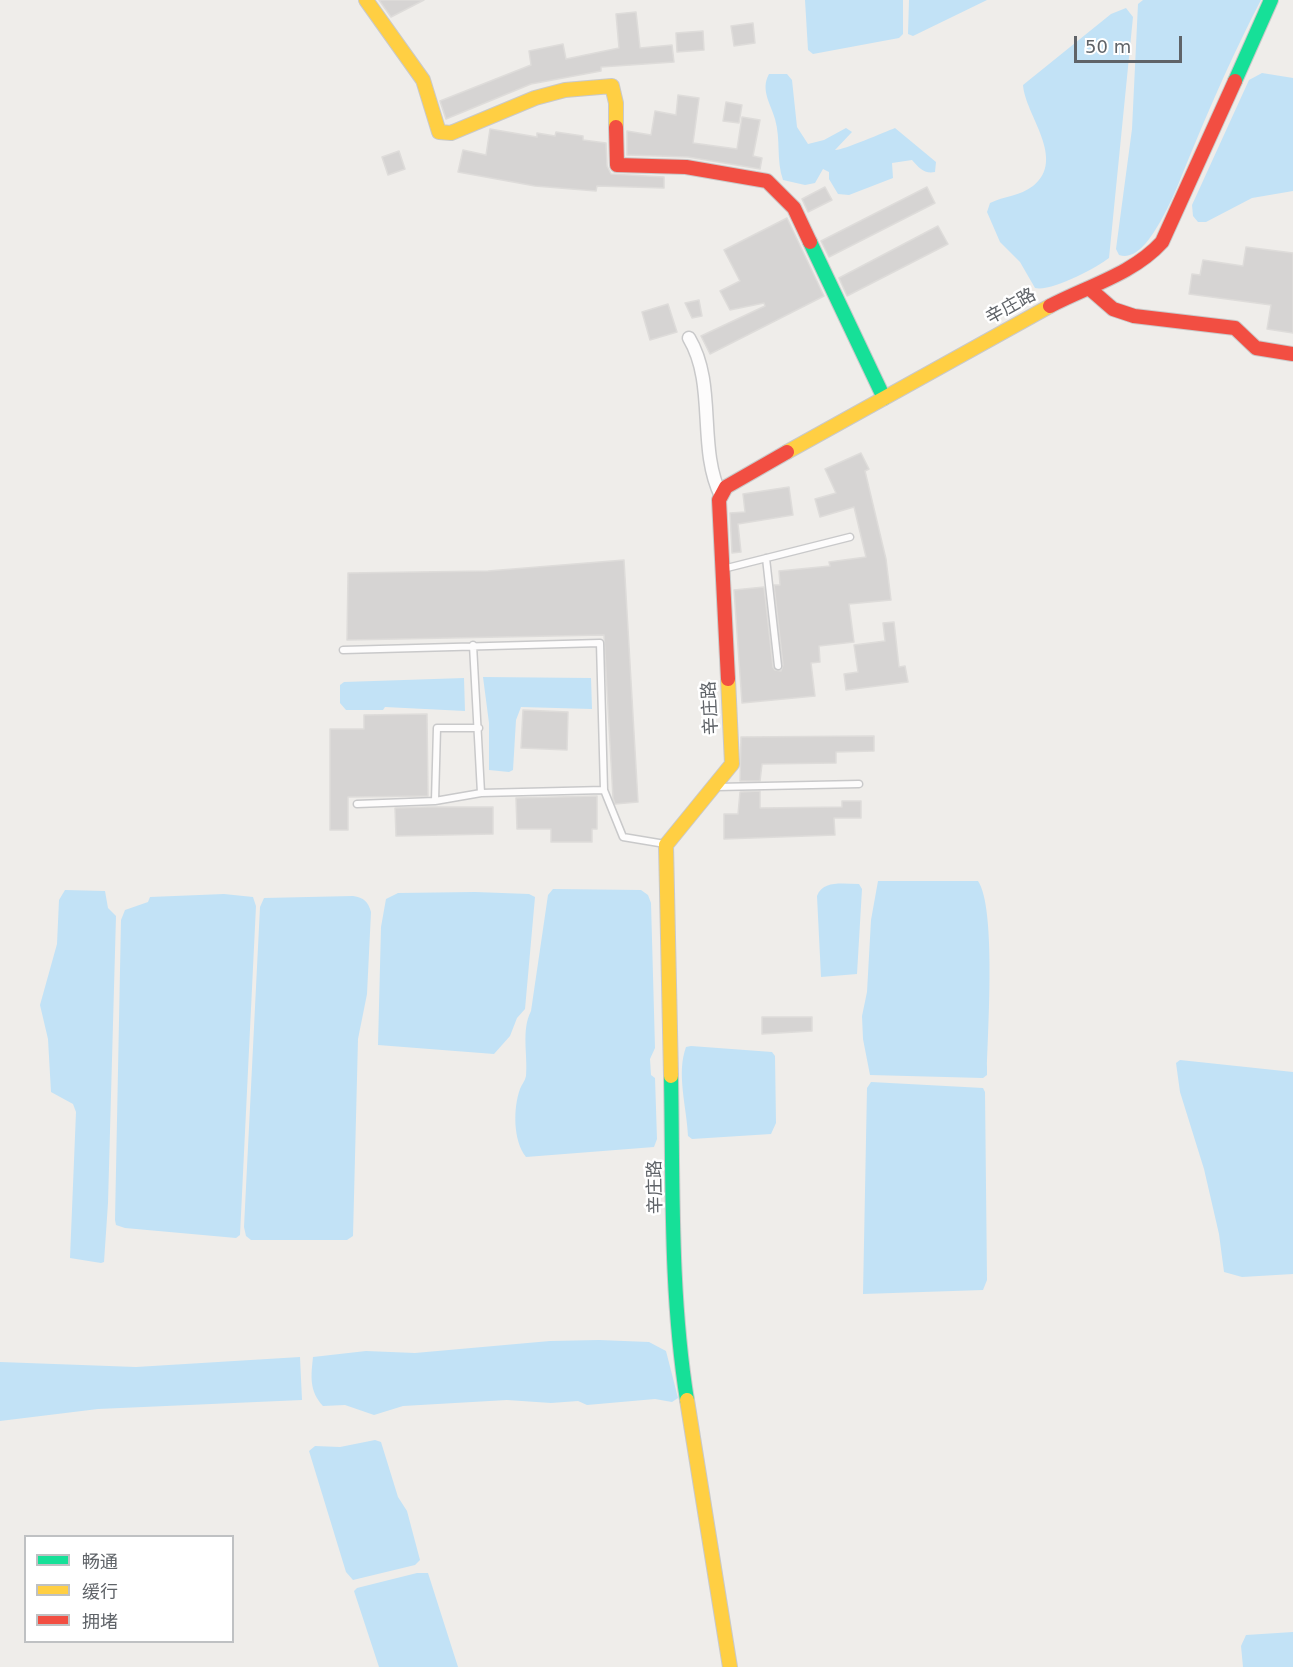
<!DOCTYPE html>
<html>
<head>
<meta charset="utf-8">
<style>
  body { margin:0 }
  #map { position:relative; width:1293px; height:1667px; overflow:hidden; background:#efedea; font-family:"DejaVu Sans","Noto Sans SC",sans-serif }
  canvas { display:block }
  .legend { position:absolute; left:24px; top:1535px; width:210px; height:108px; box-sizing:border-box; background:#fff; border:2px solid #bfc1c3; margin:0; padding:8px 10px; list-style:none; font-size:18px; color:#5f6368 }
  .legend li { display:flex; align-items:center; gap:12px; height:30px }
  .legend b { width:30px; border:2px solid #bfc1c3 }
  .scale { position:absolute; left:1074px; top:36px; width:108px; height:27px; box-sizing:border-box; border:3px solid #5f6368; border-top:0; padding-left:8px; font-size:18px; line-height:21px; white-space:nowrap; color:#5f6368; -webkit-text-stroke:4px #fff; paint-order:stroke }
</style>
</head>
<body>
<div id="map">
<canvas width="1293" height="1667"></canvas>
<ul class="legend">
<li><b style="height:8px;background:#16e098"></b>畅通</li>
<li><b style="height:8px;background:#ffcf43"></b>缓行</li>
<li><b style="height:8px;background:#f24e42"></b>拥堵</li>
</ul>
<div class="scale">50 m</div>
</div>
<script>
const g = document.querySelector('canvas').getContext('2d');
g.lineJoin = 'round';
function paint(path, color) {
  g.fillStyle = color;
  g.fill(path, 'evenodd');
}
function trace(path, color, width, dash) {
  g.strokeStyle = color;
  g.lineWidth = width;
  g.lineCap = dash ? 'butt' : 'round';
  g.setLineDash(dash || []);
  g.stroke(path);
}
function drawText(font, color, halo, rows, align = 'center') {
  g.font = font + ' "DejaVu Sans","Noto Sans SC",sans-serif';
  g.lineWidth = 5;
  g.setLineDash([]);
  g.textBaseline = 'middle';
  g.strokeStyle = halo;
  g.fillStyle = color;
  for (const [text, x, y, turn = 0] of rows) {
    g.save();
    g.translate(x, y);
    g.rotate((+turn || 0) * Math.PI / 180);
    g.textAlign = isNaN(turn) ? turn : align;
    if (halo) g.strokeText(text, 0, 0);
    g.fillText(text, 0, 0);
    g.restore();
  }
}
const water = new Path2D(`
  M805,0H903V34L899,38L813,54L808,50Z
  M909,0H987L913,36L908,34Z
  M1143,0H1261C1237,46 1216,93 1196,141C1183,171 1172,205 1154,232C1146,244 1134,260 1119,255L1116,249L1132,129L1138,4Z
  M1126,8L1133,17L1109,258C1096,268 1051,292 1035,288L1020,262L1000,242L987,212L990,203C1004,196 1020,196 1033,186C1067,159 1025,115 1023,85L1111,14Z
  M1262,73L1293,78V191L1252,198L1206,222H1198L1193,216L1192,205L1249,80Z
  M769,74H787L792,80L797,127L808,144L824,140L846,128L852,132L835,150C841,151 885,132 895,128L936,162L935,172C924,174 919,168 912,160L892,163L893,178L849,195L838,194L829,179V172L823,169L815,183L805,185L783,180C776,160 781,140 775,119C771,104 760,90 769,74Z
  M483,677L591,678L592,709L521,707L516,720L513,770L509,772L489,770V723Z
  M464,678L465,711L385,707L383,710H346L340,703V685L344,682Z
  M878,881H978C996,907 988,1029 987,1067V1075L983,1078L870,1075L863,1039L862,1016L867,992L871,920Z
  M859,884L862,889L857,974L821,977L817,896C823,880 843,884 859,884Z
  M553,889L641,890L648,895L651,903L655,1048L650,1059L651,1075L655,1078L657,1139L654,1147L526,1157C513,1141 513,1108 520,1089C522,1084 525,1081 526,1076C528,1055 521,1030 531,1011L548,895Z
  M65,890L105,891L108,908L116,916L108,1203L104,1262L101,1263L70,1258L76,1112L73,1104L51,1092L48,1039L40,1005L57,944L59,900Z
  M475,892L529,894L535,897L525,1009L517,1018L510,1036L494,1054L378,1045L381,927L386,899L398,893Z
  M224,894L253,897L256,906L240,1235L236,1238L125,1228L116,1225L115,1220L121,920L125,910L148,902L150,897Z
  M353,896C364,898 368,901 371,912L367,994L358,1039L353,1236L347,1240H251L246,1236L244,1227L260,907L264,898Z
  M691,1046L772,1052L775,1056L776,1123L771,1134L692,1139L688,1136C687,1108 676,1074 686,1047Z
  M1180,1060L1293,1072V1274L1242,1277L1224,1272L1219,1234L1204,1169L1180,1092L1176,1063Z
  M871,1082L983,1088L985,1092L987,1280L983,1290L863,1294L867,1088Z
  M599,1340L649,1342L666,1351L678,1398L672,1402L655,1399L587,1405L578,1401L551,1403L507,1400L403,1406L374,1415L345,1405L323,1406C309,1391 311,1376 313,1357L366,1351L415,1353L550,1341Z
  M300,1357L302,1400L98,1409L0,1421V1362L136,1367Z
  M375,1440L381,1442L398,1497L407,1511L420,1560L415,1565L353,1580L346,1572L309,1451L315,1446L340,1447Z
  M417,1573H428L458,1667H379L354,1591L357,1588Z
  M1293,1632V1667H1243L1241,1646L1246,1635Z`);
const building = new Path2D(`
  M379,0H424L391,17Z
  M636,12L640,48L672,45L674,62L601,67V71L531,84L446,119L440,101L531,65L529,51L563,44L566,59L619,48L616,14Z
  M753,23L755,43L734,46L731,26Z
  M703,31L704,50L677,52L676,33Z
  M678,95L699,98L693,143L737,149L742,117L760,120L753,156L762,158L760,169L688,157L627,155V131L651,135L655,111L676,115Z
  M726,102L742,105L739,123L723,121Z
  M490,129L537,137V133L555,136L556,132L583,136V140L606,143L607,166L611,174L664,177V188L597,186L596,191L535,186L458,172L463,150L486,155Z
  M399,151L405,169L388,175L382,157Z
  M825,187L832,200L808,212L802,199Z
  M927,187L935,203L829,257L821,241Z
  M787,218L824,296L710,354L701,336L765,306L764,303L730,310L720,291L740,281L724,250Z
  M938,226L948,244L847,296L839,278Z
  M1246,247L1293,253V333L1267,329L1271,305L1189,294L1192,274L1200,275L1203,260L1243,266Z
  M699,300L702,316L692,318L685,303Z
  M668,304L677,332L650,340L642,312Z
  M861,453L869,469L865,471L886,559L891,600L849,604L854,642L819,646L820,662L811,663L815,696L742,703L734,590L764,587L773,667L775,670L781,671L783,665L774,585H780L779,571L830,566L829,562L866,557L854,507L820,517L815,499L836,493L825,469Z
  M789,487L793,515L738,524L741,552L732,553L730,513L745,512L743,494Z
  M624,560L638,802L615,804L613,798L604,635L347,640L348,573L488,571Z
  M894,622L899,667L905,666L908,682L846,690L844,674L858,672L854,645L885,641L883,623Z
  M523,710L568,712L567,750L521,748Z
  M427,714L428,796L348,797V830H330V729H364V715Z
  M874,736V751L836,752V763L762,764L760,781H740L741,737Z
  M760,791V808L842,807V801H861V818H834L835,835L724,839V814H738L740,792Z
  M597,796V829H592V842H551V829H517L516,798Z
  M428,807H493V834L396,836L395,808Z
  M762,1017H812V1031L762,1034Z`);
const lane = new Path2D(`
  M766,558L778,666
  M723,569L850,537
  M473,645L481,793
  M343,650L600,643L604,790L623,837L665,844
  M717,787L859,784
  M435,801L437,728H479
  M357,804L435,801L481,793L604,790`);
const street = new Path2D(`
  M689,338C717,385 697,447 721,496`);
const fast = new Path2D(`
  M1235,81L1271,0
  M810,242L884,398
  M671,1076C673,1184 670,1294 687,1400`);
const slow = new Path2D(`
  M366,0L423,80L439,132L451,133L535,98L565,90L612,86L616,103V127
  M787,452L1050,306
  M671,1076L666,845L732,764L728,679
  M687,1400L730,1667`);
const jam = new Path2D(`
  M616,127L617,165L686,167L767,181L794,208L810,242
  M1090,289L1113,309L1134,316L1235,328L1256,348L1293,354
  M1050,306C1088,286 1133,274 1162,242L1235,81
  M728,679L719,500L726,487L787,452`);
const streetNames = [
  ["辛庄路",1011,307,-29],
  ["辛庄路",711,708,-93],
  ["辛庄路",656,1187,-91]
];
paint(water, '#c2e2f6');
paint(building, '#d6d4d3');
trace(building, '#dedcda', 1.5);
trace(lane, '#c9c9ca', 9);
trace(street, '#c9c9ca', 15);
trace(fast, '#c9c9c9', 16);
trace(slow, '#c9c9c9', 16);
trace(jam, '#c9c9c9', 16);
trace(lane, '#fdfcfc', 6);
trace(street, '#fdfcfc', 12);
trace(fast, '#16e098', 14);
trace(slow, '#ffcf43', 14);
trace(jam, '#f24e42', 14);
drawText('18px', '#5f6368', '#fff', streetNames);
</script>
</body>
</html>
